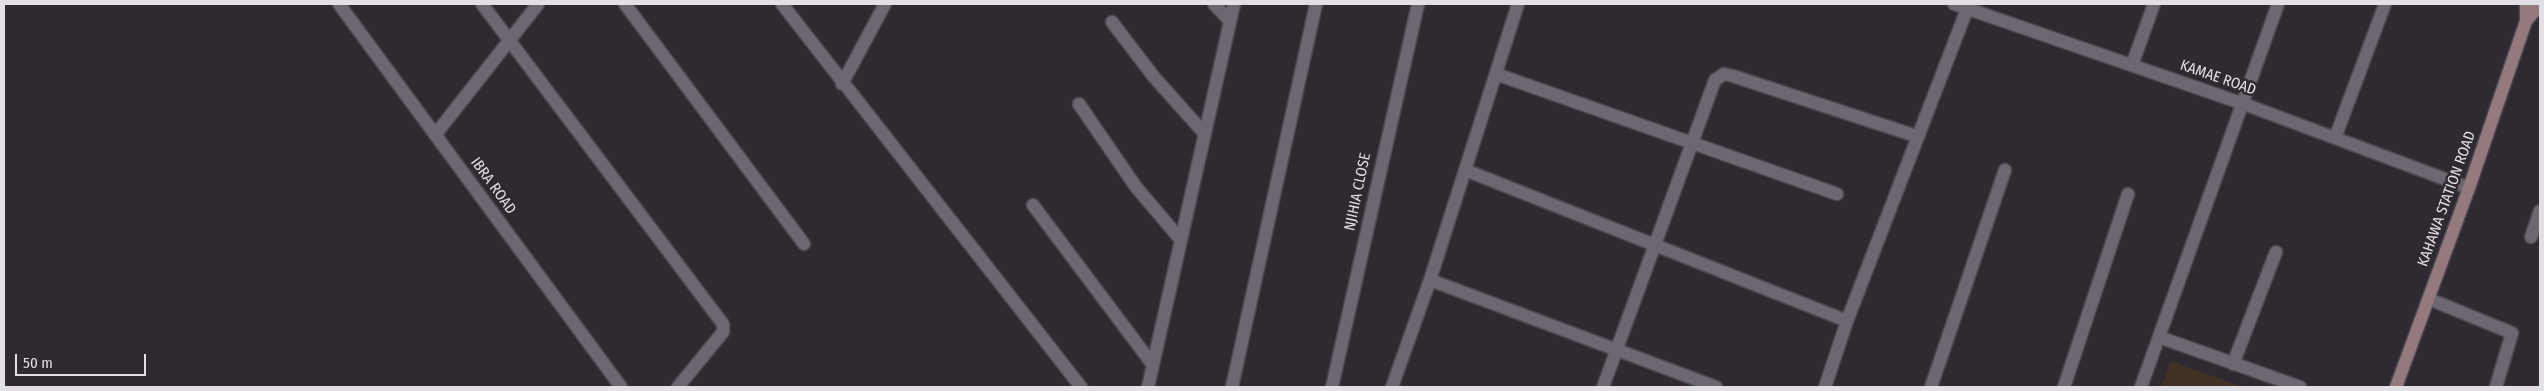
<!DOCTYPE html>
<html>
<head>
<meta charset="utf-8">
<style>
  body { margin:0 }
  #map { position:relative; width:2544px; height:391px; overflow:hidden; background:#2f2a32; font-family:"Fira Sans Condensed",sans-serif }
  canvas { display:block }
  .frame { position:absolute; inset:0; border:5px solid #e3e0e5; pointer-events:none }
  .scale { position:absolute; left:15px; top:354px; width:131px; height:22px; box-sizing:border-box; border:2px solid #e3e0e5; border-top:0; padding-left:6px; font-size:15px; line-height:18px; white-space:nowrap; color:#e3e0e5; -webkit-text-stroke:4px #2f2a32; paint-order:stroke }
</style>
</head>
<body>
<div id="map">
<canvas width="2544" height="391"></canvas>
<div class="frame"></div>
<div class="scale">50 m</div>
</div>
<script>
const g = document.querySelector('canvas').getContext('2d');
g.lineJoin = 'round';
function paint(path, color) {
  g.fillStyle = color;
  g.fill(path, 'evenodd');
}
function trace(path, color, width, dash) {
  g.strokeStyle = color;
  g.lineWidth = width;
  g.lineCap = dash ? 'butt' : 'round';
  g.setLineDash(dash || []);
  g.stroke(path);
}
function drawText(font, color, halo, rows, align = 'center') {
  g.font = font + ' "Fira Sans Condensed",sans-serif';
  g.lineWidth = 5;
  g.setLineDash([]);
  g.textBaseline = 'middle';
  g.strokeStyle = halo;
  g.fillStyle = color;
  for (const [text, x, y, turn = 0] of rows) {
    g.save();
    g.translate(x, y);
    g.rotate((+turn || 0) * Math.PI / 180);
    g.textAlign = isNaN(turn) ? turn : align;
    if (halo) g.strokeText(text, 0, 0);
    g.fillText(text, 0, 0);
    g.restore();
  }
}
const education = new Path2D(`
  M2171,361L2242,387H2161Z`);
const street = new Path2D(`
  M339,4L621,387
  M482,4L723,324V332L678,387
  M625,4L804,244
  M782,4L1081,387
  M1214,4L1230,21
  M1954,4L2244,104L2469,188
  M1112,22L1154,77L1204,133
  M2132,65L2154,4
  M1496,74L1837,194
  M842,84L885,4
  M1079,104L1136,187L1181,240
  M435,135L538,4
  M2335,138L2385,4
  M1465,170L1847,321
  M1033,205L1153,365
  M2531,237L2540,211
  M1430,280L1716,387
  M2429,299L2512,333L2496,387
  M2159,337L2300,387
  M2233,364L2276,252
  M1148,387L1234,4
  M1232,387L1316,4
  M1332,387L1418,4
  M1392,387L1430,280L1518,4
  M1603,387L1715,80L1724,74L1733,76L1916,136
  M1825,387L1847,321L1969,4
  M1931,387L2005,170
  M2064,387L2128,194
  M2141,387L2278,4`);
const secondary = new Path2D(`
  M2526,21L2540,5
  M2396,387L2469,188L2526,21V4`);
const streetNames = [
  ["KAMAE ROAD",2218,78,19],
  ["IBRA ROAD",493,186,54],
  ["NJIHIA CLOSE",1358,192,-78],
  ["KAHAWA STATION ROAD",2447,199,-70]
];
paint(education, '#403124');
trace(street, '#4c484f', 15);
trace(secondary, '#4c484f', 15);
trace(street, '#6c6770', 12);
trace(secondary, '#94797f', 12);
drawText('15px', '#e3e0e5', '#2f2a32', streetNames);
</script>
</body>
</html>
